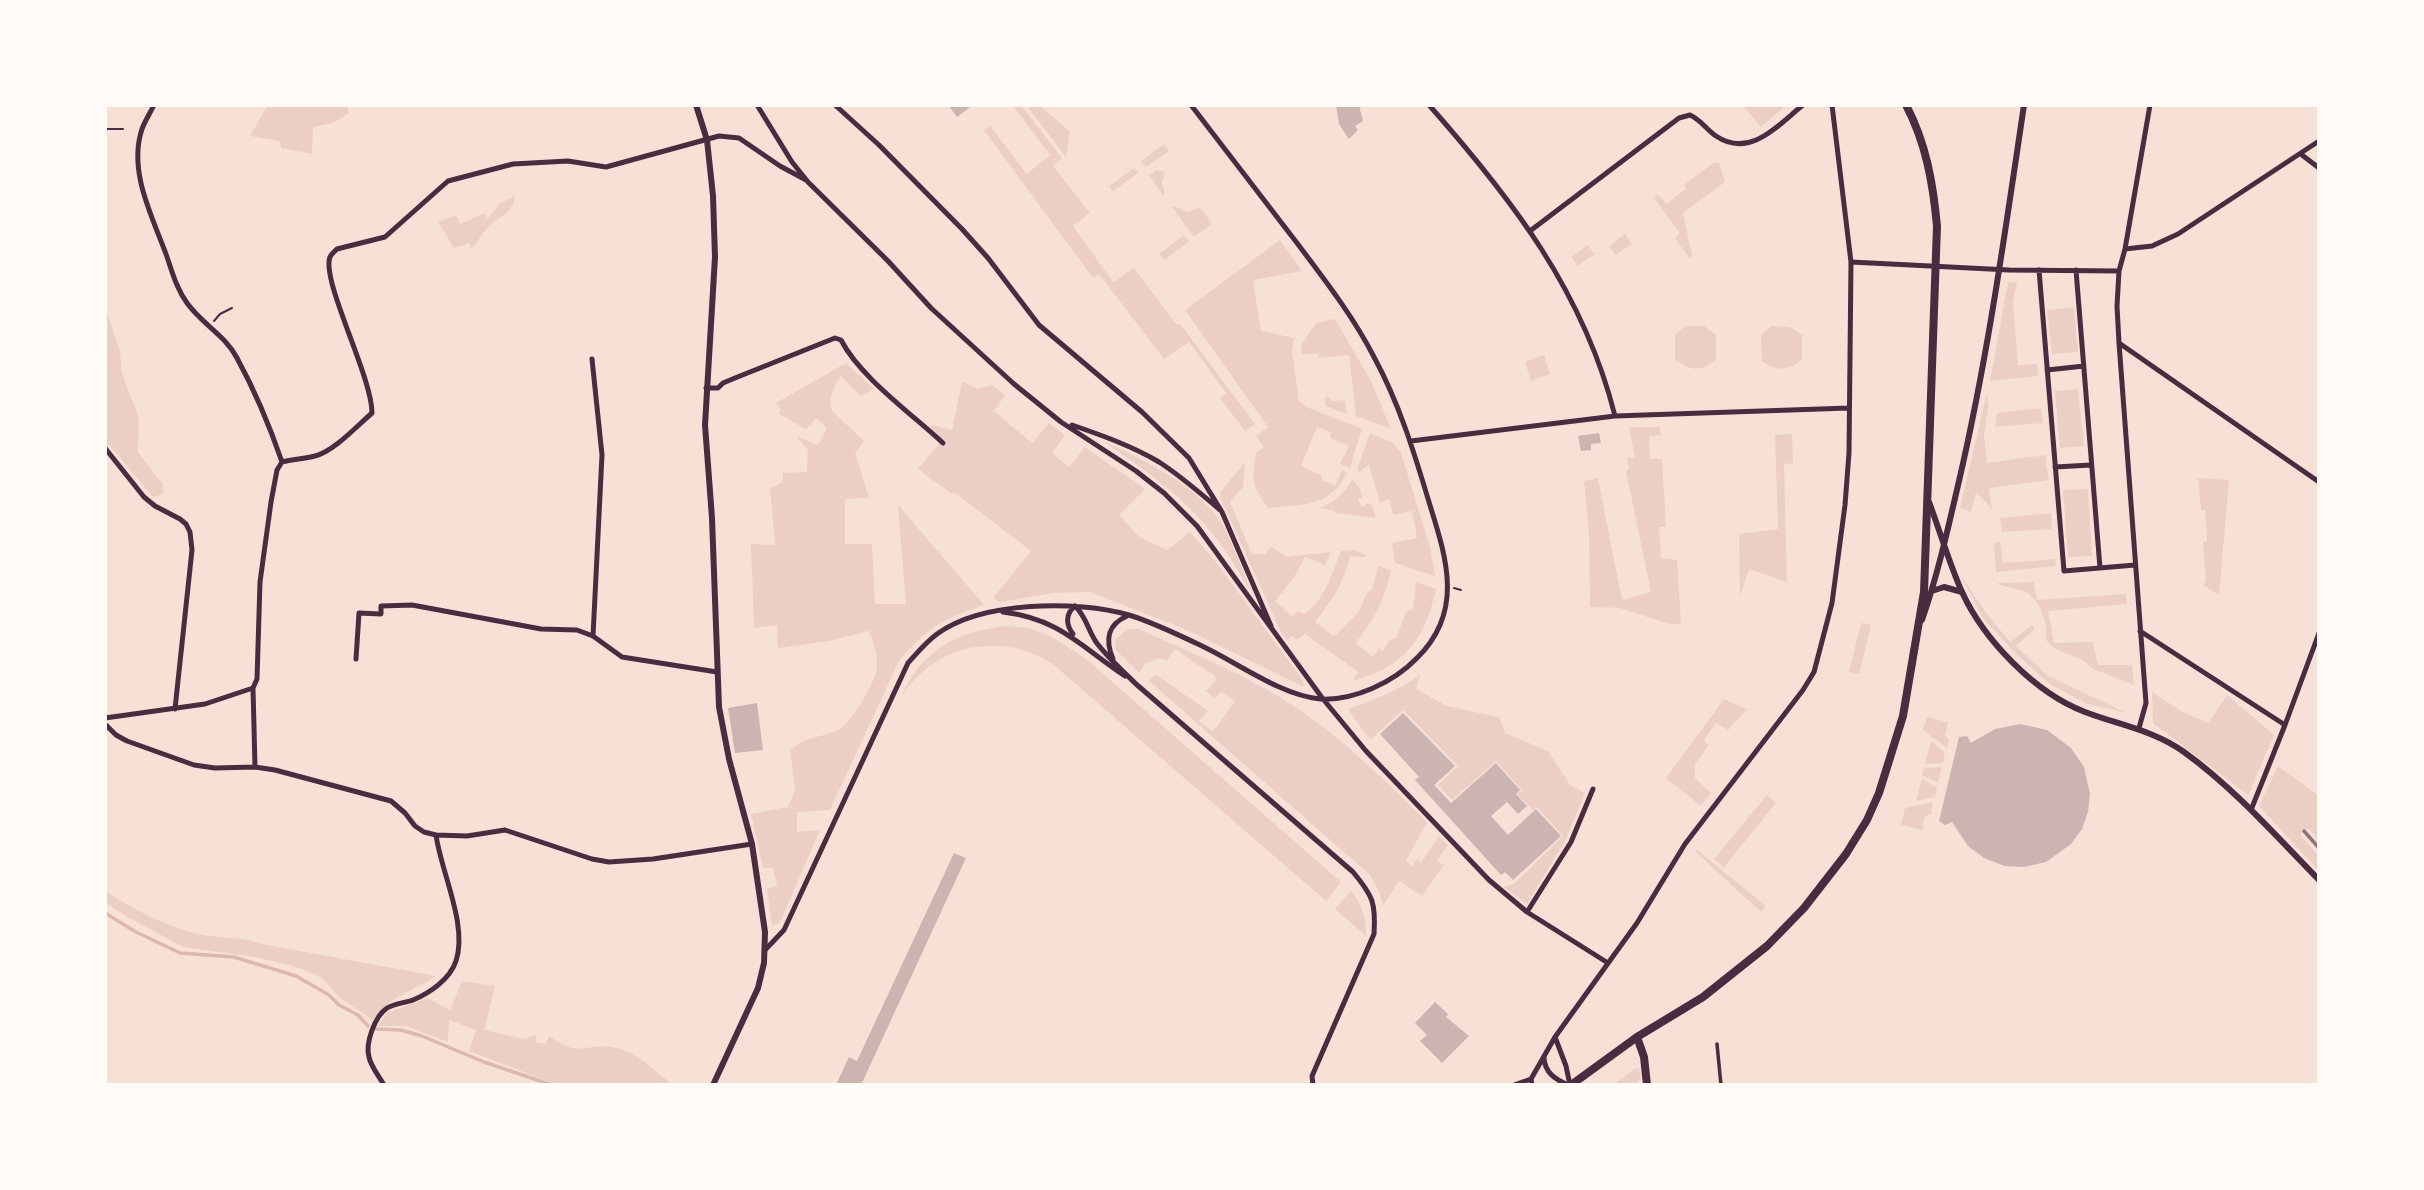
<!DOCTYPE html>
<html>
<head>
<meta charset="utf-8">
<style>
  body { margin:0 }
  #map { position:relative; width:2424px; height:1190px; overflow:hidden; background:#f7e1d7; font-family:Figtree,sans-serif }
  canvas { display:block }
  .frame { position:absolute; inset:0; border:107px solid #fffaf5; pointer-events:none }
</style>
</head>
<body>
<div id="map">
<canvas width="2424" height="1190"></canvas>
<div class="frame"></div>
</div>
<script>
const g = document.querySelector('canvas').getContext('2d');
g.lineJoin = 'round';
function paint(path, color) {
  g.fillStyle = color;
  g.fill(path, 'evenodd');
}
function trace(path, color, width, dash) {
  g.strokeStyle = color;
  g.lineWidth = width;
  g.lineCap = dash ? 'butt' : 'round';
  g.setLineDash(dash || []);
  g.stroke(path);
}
const green = new Path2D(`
  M268,105H347L349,113L333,123L313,127L312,154L281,148L280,141L250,136Z
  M1018,105H1021L1062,158L1053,166L1090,213L1073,226L1113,282L1134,268L1176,324L1181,325L1255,424L1245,431L1220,398L1226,393L1189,342L1164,359L1099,274L1093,278L984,130L990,126L1027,174L1050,155L1014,107Z
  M1026,105H1039L1070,132L1066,157Z
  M1742,105H1787L1761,127Z
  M1164,144L1169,151L1146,167L1141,161Z
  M1713,163H1719L1725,182L1683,213L1692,256L1689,258L1675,238L1680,233L1654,198L1658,194L1666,204L1686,189L1684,185Z
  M1134,168L1138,173L1113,191L1109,186Z
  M1156,170L1165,172L1162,184L1165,194L1163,195L1149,175Z
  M515,196C512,215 502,214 490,225C483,232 478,241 472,249L469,243L454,248L438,222L456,215L460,224L485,213L488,219L500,203Z
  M1174,206L1187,212L1200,207L1212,224L1194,237L1172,207Z
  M1625,234L1632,244L1615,255L1609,246Z
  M1184,235L1189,242L1164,260L1159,254Z
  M1280,240L1302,271L1253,280L1261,331L1294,338L1292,351L1299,401L1309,408L1362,429L1350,468L1340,464L1349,446L1330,438L1331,432L1317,427L1301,466L1322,476L1321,480L1335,486L1342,470L1347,473C1329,508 1303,504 1268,508C1251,484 1252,482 1256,453L1264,447L1256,436L1268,427L1185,310Z
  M1588,245L1594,254L1578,266L1571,257Z
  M2008,282L2017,283L2013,302L2018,365L2037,364L2038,376L1990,381Z
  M105,306L120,351L122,373L139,419L138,452L163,485V494L153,497L111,447L105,444Z
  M2074,307L2078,352L2052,354L2047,310Z
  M1335,319L1372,383L1391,429L1356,416L1349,355L1319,358L1318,353L1302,355L1301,345L1316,323Z
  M1685,326H1704L1716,335V360C1700,372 1691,371 1675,360V335Z
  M1771,326L1790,327L1802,335V360C1786,372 1777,371 1762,361L1761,335Z
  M1544,355L1550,374L1531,381L1525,362Z
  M846,363L874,389L860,396L841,376C833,387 828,397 832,411L864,441L855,453L869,498L845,499V544H872L875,604H906L898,505L984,605C944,618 926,628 899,661L830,810L797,812V832L820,830L780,922L772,926L767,889L777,886L773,868H763L751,814L788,807L795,790L790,750C808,734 822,739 840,729C852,721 875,683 877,668C878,658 874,640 868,631L829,641L778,648L777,625L754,628L751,544L775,545L770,488L783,482V473L807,472L808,450L796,436L818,445L827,428L816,418L806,429L779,414L781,409L776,403Z
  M962,382L978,389L992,385L1005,395L994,411L1032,443L1049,423L1065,435L1052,453L1069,467L1085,447L1145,489L1119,515L1139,537L1167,550L1190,532L1216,562L1302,679L1304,687L1187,630L1090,592L1054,593L999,602L993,598L1031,551L954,492L952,494L918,469L940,443L944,446L947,443L930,427L933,425L952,430Z
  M2078,389L2084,446L2060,448L2055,391Z
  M1987,393L1988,406L1984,435L1987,463L2045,455L2049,480L1989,488L1992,509L1976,492L1971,512L1960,508Z
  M1325,397H1330L1331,401L1345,400L1347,414L1326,406Z
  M2041,408L2043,423L1995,427L1997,413Z
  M1629,427H1660L1661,435L1649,436L1650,459H1662L1666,527H1659L1661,558L1677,560L1681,624H1669L1620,608L1590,607L1589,533L1584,481L1598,478L1622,600L1651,592L1626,471L1629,469L1627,458H1635Z
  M1370,433L1393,443L1401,453L1430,547L1435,576L1395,563L1392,543L1417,538L1412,511L1393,515L1390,500L1387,499L1380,503L1369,465L1359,472L1357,469Z
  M1792,434L1793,463L1784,464L1787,582L1749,569L1740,597L1739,534L1778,529L1775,435Z
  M1101,440C1142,460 1189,480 1217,517C1229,532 1243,572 1251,591C1238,572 1227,551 1212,533C1182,495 1141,467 1101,440Z
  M1245,462L1243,487L1230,502L1252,554H1265L1271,547L1287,557L1331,552L1325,565L1305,557L1293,579L1275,601L1292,616L1298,611L1304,614C1325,602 1332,572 1341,551C1351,550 1359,549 1367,557L1350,556C1343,585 1333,599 1315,622L1334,636C1341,629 1350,622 1356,615C1363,607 1363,595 1372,589L1378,566L1391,570C1384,603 1375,617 1356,643L1373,657L1379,649L1383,651L1390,640L1396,638L1406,612L1413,609L1416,582L1436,589C1425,640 1403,667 1353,681L1358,672L1305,634L1297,640L1293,636L1287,640L1282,634L1221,499L1220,492Z
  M2198,478L2229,480L2219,595L2203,585L2206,581L2203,542L2207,541L2205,510H2201Z
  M1352,479L1359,487L1362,497L1358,500L1362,507L1368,503L1372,505L1376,518L1336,513L1333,510L1318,508C1335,503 1344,494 1352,479Z
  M2088,489L2092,556L2068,557L2063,490Z
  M2051,513L2052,529L2002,532L2000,518Z
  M2000,542L2003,563L2055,559L2056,566L1996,572L1994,543Z
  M1960,574L1986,613L2010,642L2032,625L2035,629L2016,646L2048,676L2127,713L2087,704L2051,685L2015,653L1983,618Z
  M2034,582L2037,600L2126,594L2127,604L2048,611L2054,643L2093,642L2098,665H2132L2134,685L2091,668L2086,662L2056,649L2046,640C2048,624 2042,605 2029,594C2021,588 2006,589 1997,583Z
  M1861,623L1871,625L1859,674L1849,672Z
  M1007,626L1030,628L1052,637L1085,658L1341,882L1326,901L1055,666C1003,629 931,644 899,701C921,651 953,632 1007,626Z
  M1128,629H1139C1198,656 1263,681 1315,721C1355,750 1391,787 1427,822L1406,861L1412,866L1417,859L1421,863L1439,836L1448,845L1437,861L1444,865L1422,896L1399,881L1383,906L1379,891L1370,875L1149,681L1155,674L1208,711L1199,721L1213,732L1235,701L1221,692L1215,699L1206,691L1216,680L1215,676L1175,649L1167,660L1159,658L1146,663L1139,673L1116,650L1115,640Z
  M1420,675L1416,689L1447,706L1499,717L1505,733L1548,751L1570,785L1585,793L1565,841L1527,904L1504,887L1514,884L1563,836L1537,807L1533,810L1517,794L1522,790L1496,761L1452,800L1438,785L1458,766L1403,710L1370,740L1348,709C1374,700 1397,691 1420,675Z
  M2152,692L2184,713L2208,723L2227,695L2274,735L2248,795L2153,723Z
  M1724,699L1747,709L1728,730L1716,723L1704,740L1709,745L1695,764V778L1711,793L1701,806L1666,778Z
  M1927,717L1948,722L1945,736L1949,739L1947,748L1923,730Z
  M1931,741L1945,753L1943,763L1925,764Z
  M2278,766L2319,796V840L2308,828L2300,835L2319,856V871L2259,806Z
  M1942,767L1938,783L1922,775L1924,768Z
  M1922,779L1937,788L1935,797L1916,801Z
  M1767,795L1776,803L1724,867L1714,859Z
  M1933,802L1931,814L1925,816L1922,830L1901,825L1905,808Z
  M1697,850L1766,906L1761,912L1695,851Z
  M105,890C130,908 167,927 198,934C220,939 241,936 262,944L436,976C414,991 388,997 373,1020L341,999L321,977L294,966L254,957L183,947L124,915L105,902Z
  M1351,891C1362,905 1367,919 1366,936L1335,909Z
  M462,981L495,986L484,1030L524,1039L536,1035V1042L546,1044L549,1036C582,1060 586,1041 617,1048C637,1053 656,1071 672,1085H557L469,1051L476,1030L449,1020L448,1042L406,1026H378L387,1013L428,998L450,1010Z
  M1636,1068H1639L1641,1079L1634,1085H1612Z`);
const stream = new Path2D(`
  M105,913L136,932L180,953L234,957L296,976L329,995L339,1005L358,1015L368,1026
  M375,1029L401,1030L422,1036L484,1062L552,1085`);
const building = new Path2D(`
  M948,105H973L957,117Z
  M1336,105H1359L1363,121L1355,126L1358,130L1349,139L1339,124Z
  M1599,433L1601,443L1591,444V450L1581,451L1578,436Z
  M757,703L763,750L735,753L728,708Z
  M1403,713L1455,766L1434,785L1451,803L1496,763L1520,790L1516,794L1527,806L1518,814L1507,802L1491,816L1508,835L1536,809L1561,836L1513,880L1505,872L1501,875L1415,780L1419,777L1380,734Z
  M2020,724L2047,730L2071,748L2084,767L2090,794L2088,812L2082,829L2071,844L2046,862L2024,867L2005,866L1984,858L1968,846L1952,822L1945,825L1939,821L1959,737L1967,736L1971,743L1995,729Z
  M954,853L966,858L861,1085H836L849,1057L857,1061Z
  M1435,1002L1448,1014L1446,1017L1469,1036L1442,1063L1420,1041L1427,1035L1415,1023Z`);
const path = new Path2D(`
  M105,129H123
  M214,321L220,314L232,308
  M1454,588L1461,590`);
const pedestrian = new Path2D(`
  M1717,1044L1721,1085`);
const minor = new Path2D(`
  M154,105C150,113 145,121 142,129C128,171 152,216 166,254C172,271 176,288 187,303C202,324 225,335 237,358C255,391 270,427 282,462L277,470L271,502L260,582L257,679L253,688L255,767
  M757,105L792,162L808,182L888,261L931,308L1014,384L1061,422L1136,471L1164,493L1197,526L1323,699L1366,751L1489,880L1527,912L1608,963
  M835,105L879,145L962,229L988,258L1039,325L1142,412L1189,458L1222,512L1271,626
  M1429,105C1512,199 1584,292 1615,416
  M2302,155L2319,168
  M1530,231L1679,118L1690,115C1701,120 1707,130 1716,136C1750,159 1778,125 1803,105
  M2125,249L2150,105
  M1851,262L2009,270L2119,271L2125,249L2152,246L2178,234L2319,141
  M2039,270L2064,571L2135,565
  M2076,270L2100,568
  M2119,271L2117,306L2119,343L2146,703L2139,728
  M2119,343L2319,482
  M592,359L602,455L593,636
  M2047,370L2084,366
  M706,388H718L723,383L735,378L835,338L841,340C860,377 912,414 943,443
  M1072,425C1101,435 1132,446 1159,462C1181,476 1200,493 1220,510
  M1411,441L1615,416L1849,408
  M105,448L144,497L155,506L180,519L186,524L190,532L192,550L175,709
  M282,462C293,459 304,459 315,456C333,452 357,426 372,413C372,376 321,281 330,257C332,253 334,252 337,249L385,237L448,181L513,164L568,161L606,167L719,136L739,138L780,166L806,180
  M2055,467L2091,465
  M1076,607C1086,617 1088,630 1096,642C1107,657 1122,670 1136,684L1353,872C1373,896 1376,903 1374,934L1312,1076L1313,1085
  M1003,612C1060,619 1080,646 1125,676
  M2140,631L2285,725
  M1073,634C1066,625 1065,614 1075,606
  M356,659L359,613L381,614V606L412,605L541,629L577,630L593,636L622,657L717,672
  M1113,659C1105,640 1107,625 1127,616
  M105,718L205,704L253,688
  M105,724L116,735L127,741L194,765L215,768L255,767L275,770L391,801L405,813L415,826L424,832L436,835L467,836L505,830L592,859L609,862L653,859L752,844
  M2251,810L2285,725L2319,633
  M1527,912L1571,842L1593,789
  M765,950L784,930L908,663C917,653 926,642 937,634C982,601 1077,600 1129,615C1155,623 1181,636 1206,648C1239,664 1283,696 1320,699C1354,701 1394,682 1417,658C1465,611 1446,557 1429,502C1414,452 1399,403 1374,357C1353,316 1324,279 1297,243C1262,197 1226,151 1191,105
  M1555,1037L1566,1066L1570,1085
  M1544,1058C1545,1073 1555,1079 1568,1085
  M384,1085C379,1076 371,1067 369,1057C365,1043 375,1016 387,1008C395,1003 405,1003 413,1000C430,993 450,979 456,961C468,925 441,872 436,835
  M1514,1085L1531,1079
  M1532,1085L1531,1079L1555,1037L1637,923L1685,844L1803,690L1814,672L1832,603L1845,505L1849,453L1851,262L1832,105`);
const tertiary = new Path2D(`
  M696,105L707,140L713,196L715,257L705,425L712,518L719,707L729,759L752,844L765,932L764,963L758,988L713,1085
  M1929,502C1940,531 1949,563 1962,592C1984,640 2035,693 2085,712C2119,725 2153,730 2184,752C2234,788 2276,836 2319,880
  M1932,591L1944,587L1962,592
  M1922,620C1938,574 1948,528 1959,481C1988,356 2005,232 2024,105`);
const primary = new Path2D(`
  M1637,1037L1644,1057L1647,1085
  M1571,1085L1637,1037L1703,997L1767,946L1804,908L1846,854L1867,820L1879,793L1903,716L1924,592L1937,226C1933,183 1926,143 1906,105`);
const rail = new Path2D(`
  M2304,831L2319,848`);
paint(green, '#ebcfc5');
trace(stream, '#dcb8b0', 3.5);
paint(building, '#ccb4b1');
trace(path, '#4a2c40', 2);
trace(pedestrian, '#4a2c40', 3.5);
trace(minor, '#4a2c40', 5);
trace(tertiary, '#4a2c40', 6);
trace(primary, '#4a2c40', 8);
trace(rail, '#8f747c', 3.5);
</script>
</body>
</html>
